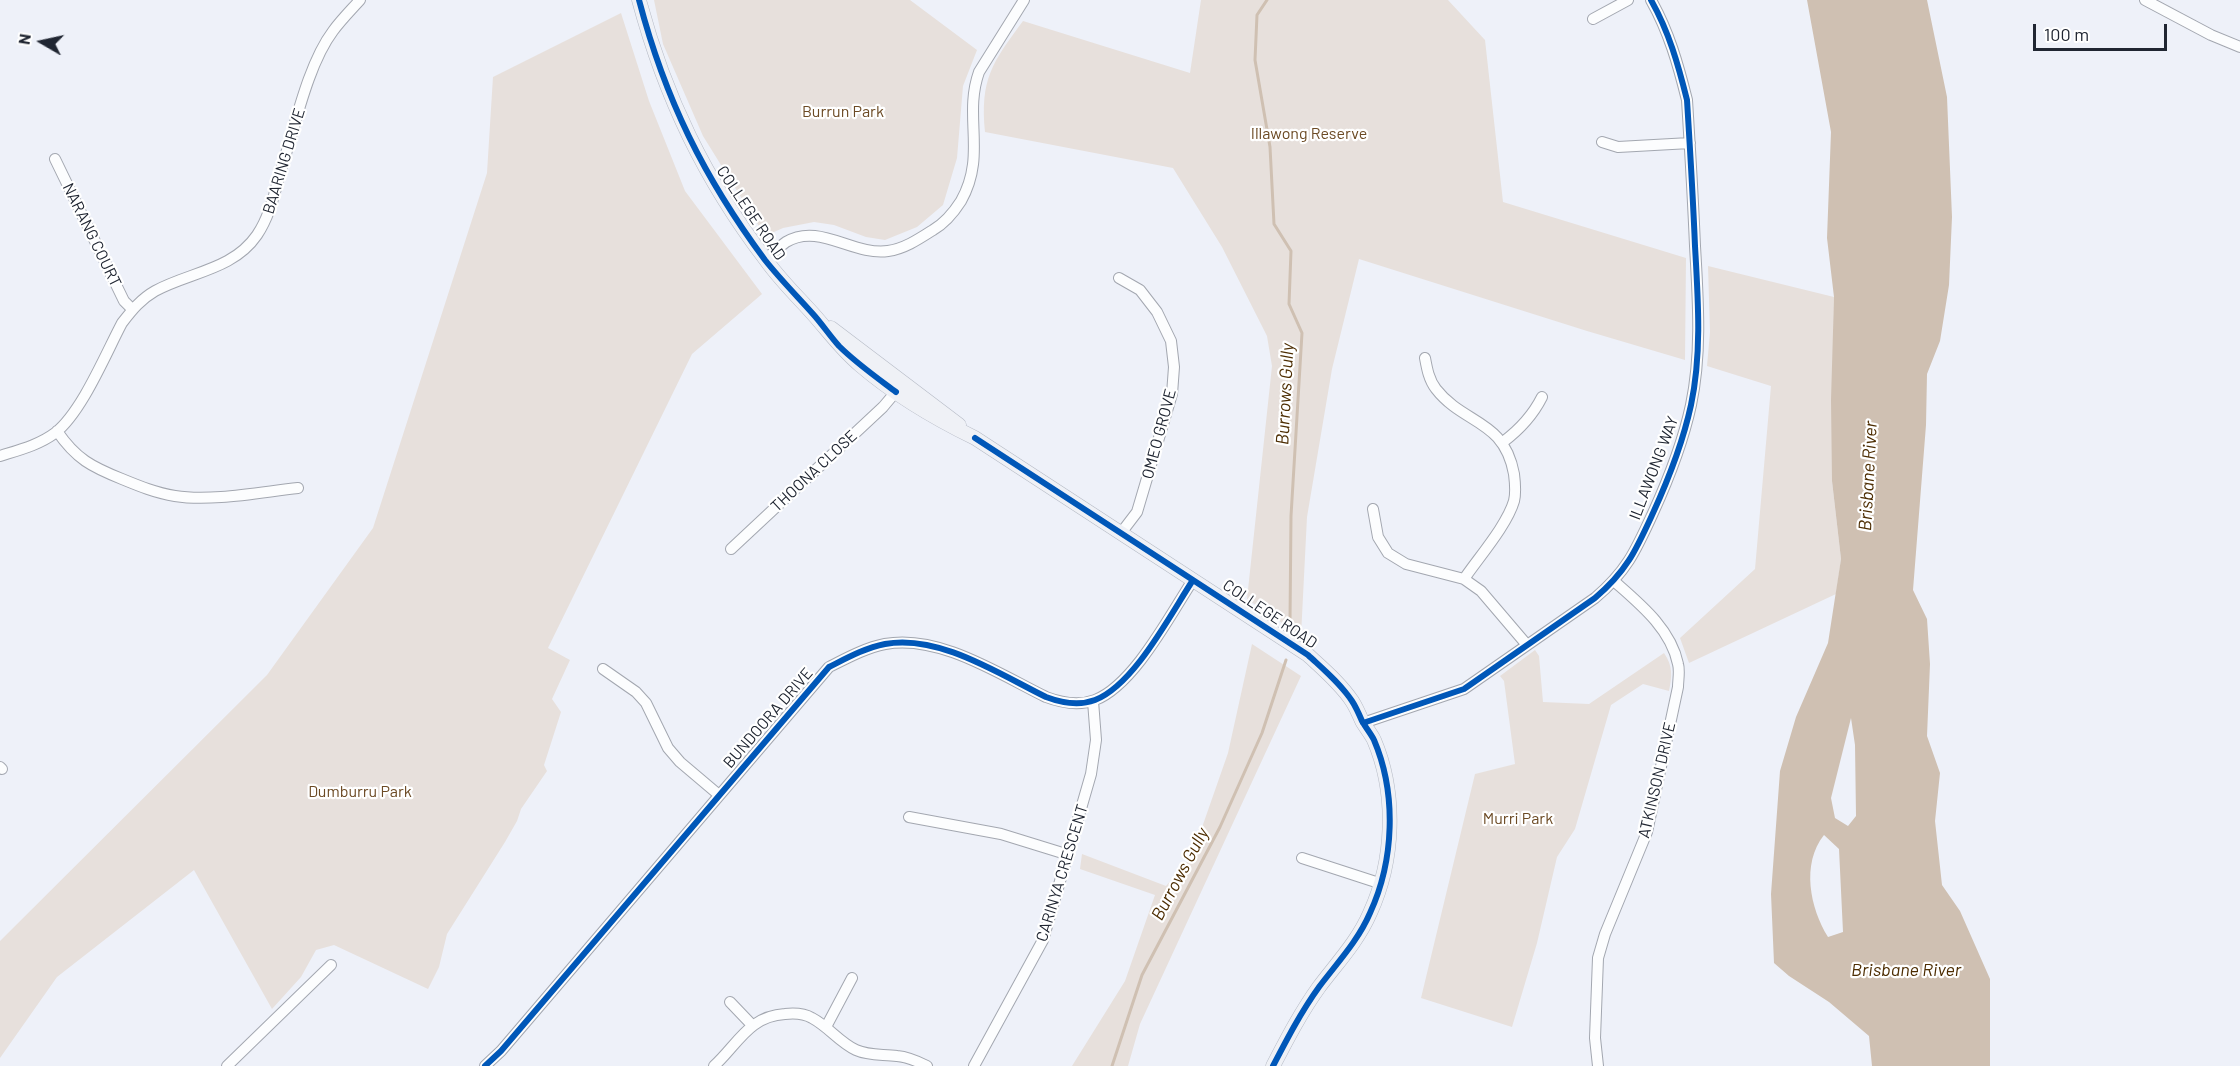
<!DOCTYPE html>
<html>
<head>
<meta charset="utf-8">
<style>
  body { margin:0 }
  #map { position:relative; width:2240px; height:1066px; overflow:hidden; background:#eef1f9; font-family:Barlow,sans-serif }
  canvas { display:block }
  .north { position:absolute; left:12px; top:12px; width:60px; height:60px; -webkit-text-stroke:4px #fff; paint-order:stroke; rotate:279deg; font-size:16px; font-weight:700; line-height:24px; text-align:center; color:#202632 }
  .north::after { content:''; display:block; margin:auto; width:21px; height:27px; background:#202632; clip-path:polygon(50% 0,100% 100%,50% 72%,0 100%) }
  .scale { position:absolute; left:2033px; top:24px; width:134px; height:27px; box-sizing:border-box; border:3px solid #202632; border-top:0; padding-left:8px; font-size:18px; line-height:21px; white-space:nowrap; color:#202632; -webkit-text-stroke:4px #fff; paint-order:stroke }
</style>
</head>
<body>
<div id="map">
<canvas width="2240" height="1066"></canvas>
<div class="north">N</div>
<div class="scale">100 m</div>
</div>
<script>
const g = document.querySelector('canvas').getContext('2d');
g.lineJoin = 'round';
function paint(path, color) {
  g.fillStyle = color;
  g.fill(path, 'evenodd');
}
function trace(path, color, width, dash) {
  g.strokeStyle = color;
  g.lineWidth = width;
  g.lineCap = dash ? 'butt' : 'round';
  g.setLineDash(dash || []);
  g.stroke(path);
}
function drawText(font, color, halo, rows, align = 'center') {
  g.font = font + ' Barlow,sans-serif';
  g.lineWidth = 4.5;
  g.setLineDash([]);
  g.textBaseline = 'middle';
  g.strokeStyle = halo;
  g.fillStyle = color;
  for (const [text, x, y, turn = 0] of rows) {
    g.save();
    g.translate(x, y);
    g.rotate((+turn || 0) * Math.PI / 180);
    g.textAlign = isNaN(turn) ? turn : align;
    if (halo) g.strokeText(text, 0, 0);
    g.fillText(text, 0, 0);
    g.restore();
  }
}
const green = new Path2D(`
  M654,0H910L977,50L963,86L957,158L943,205L917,227L885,240L866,237L834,225L814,222L783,228L765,236L703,136L663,44Z
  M1201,0H1448L1485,40L1503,202L1686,258L1685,360L1587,331L1359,259L1332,369L1307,517L1301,636L1247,599L1272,366L1267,336L1222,247L1173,168L985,132C980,79 992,63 1023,21L1190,73Z
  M621,13L649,101L685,191L762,294L692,354L548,648L570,660L552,699L561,712L544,765L547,771L521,809L517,821L505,842L447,934L439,967L428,989L334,945L316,950L301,977L272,1009L194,870L57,977L0,1058V941L267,675L373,528L487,173L493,77Z
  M1708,266L1834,297L1832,481L1841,559L1836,594L1689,663L1680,638L1755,569L1771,386L1707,366L1710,332Z
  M1252,644L1301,676L1140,1024L1128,1066H1072L1125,981L1155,895L1080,869L1082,854L1166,886L1192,856L1228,753Z
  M1535,650L1539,656L1543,702L1589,704L1664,653C1673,666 1672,676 1669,691L1643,684L1611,705L1575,829L1557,857L1537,943L1512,1027L1421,998L1475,774L1515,764L1504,681L1500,676Z`);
const water = new Path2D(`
  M1807,0H1927L1947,97L1952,217L1949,285L1940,341L1927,374L1926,425L1913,590L1927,619L1930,664L1927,736L1940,773L1935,821L1942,885L1960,911L1990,979V1066H1872L1869,1036L1829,1002L1789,976L1774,963L1771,894L1780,771L1796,717L1828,643L1841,559L1832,481L1831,400L1834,297L1827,238L1831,132ZM1851,718L1855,745L1856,816L1848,826L1835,818L1831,798ZM1824,835L1839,849L1843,932L1828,937C1810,908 1801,864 1824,835Z`);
const stream = new Path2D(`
  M1267,0L1257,15L1255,60L1270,147L1274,224L1291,251L1289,304L1302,333L1291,516L1290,621
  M1112,1066L1142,975L1220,827L1262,733L1286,660`);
const minor = new Path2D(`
  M2145,0L2211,35L2240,47
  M1593,19L1628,0
  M1602,142L1618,147L1690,143
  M55,159L124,301L132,309
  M765,260C772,254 779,247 786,242C819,222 853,256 888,251C904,249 919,239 933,230C945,223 954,212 961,201C987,155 963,117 979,72L1024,0
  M1119,278L1140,290L1157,312L1171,341L1174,367L1172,394L1137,512L1121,533
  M1425,358C1427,369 1429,380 1436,389C1464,425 1504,419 1514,474C1515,482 1516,493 1514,501C1507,525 1479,557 1464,579
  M57,431C76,459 92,467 122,479C139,486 156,493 175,496C211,502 261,492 298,488
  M1503,442C1519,430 1533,415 1542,397
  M0,456C19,450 39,445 55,433C82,412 106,353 122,323C132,310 141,299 155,291C190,272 233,270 257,235C271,214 275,190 282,167C295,126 308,64 333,31C341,20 351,10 360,0
  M1373,509L1378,537L1388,553L1406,564L1464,579L1481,591L1527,645
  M731,549L883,407L899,388
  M603,669L636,692L646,703L668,748L680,762L719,795
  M1363,723L1464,689L1595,598C1627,571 1636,550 1653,513C1669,478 1683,442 1691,405C1702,353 1698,299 1695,246C1693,197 1690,148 1687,100C1678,64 1669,32 1651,0
  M0,767L2,769
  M909,817L1001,834L1069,855
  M1302,858L1382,884
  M730,1002L752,1025
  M826,1027L852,978
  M227,1066L331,965
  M485,1066L501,1051L829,667C847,658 865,648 885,644C939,634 999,674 1046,697C1062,703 1079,706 1095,700C1134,685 1170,615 1193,580
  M714,1066C738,1044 749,1016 785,1014C794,1013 805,1014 812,1018C829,1027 839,1042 856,1050C869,1056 883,1054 897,1056C908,1057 917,1061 927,1066
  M974,1066L1043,940L1091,774L1096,740L1093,701
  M1598,1066L1595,1038L1598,958L1605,934L1647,832L1678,687C1678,680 1680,671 1678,664C1671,629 1640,604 1615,582`);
const major = new Path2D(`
  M639,0C665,97 705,180 766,260C780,280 798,297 814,315C829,332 842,350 860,365C895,395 934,418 975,438L1308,655C1323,669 1340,683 1352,701C1356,707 1359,714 1362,721C1366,728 1371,734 1374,740C1397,794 1394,861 1370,913C1358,941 1337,963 1319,987C1301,1012 1287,1039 1273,1066
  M831,328L959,425`);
const cycleway = new Path2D(`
  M639,0C665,99 704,178 765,260C780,279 797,296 813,314C822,324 830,336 839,346C856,363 876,377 896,392
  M975,438L1308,655C1323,669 1340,683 1352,701C1356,707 1359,714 1362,721C1366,728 1371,734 1374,740C1397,794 1394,861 1370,913C1358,941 1337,963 1319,987C1301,1012 1287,1039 1273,1066
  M1363,723L1464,689L1595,598C1627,571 1636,550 1653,513C1669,478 1683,442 1691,405C1702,353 1698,299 1695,246C1693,197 1690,148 1687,100C1678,64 1669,32 1651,0
  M485,1066L501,1051L829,667C847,658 865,648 885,644C939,634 999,674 1046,697C1062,703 1079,706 1095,700C1134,685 1170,615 1193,580`);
const parkNames = [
  ["Burrun Park",843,112],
  ["Illawong Reserve",1309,134],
  ["Dumburru Park",360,792],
  ["Murri Park",1518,819]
];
const streetNames = [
  ["BAARING DRIVE",284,161,-73],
  ["COLLEGE ROAD",751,213,56],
  ["NARANG COURT",92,235,64],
  ["OMEO GROVE",1159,434,-75],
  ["ILLAWONG WAY",1654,468,-69],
  ["THOONA CLOSE",814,471,-43],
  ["COLLEGE ROAD",1270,614,34],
  ["BUNDOORA DRIVE",768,718,-49],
  ["ATKINSON DRIVE",1657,780,-77],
  ["CARINYA CRESCENT",1062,873,-73]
];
const waterNames = [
  ["Burrows Gully",1285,394,-87],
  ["Brisbane River",1868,476,-87],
  ["Burrows Gully",1180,874,-62],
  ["Brisbane River",1906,970]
];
paint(green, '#e7e0dc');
paint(water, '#cfc0b2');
trace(stream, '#cfc0b2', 3);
trace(minor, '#a3a7b0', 12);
trace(major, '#b5bac5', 15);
trace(minor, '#fcfdfe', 10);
trace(major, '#eff1f6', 14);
trace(cycleway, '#0057b8', 6);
drawText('16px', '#6c4a24', '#fff', parkNames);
drawText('16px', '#202632', '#fff', streetNames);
drawText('italic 18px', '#4d2d02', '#fff', waterNames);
</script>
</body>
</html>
